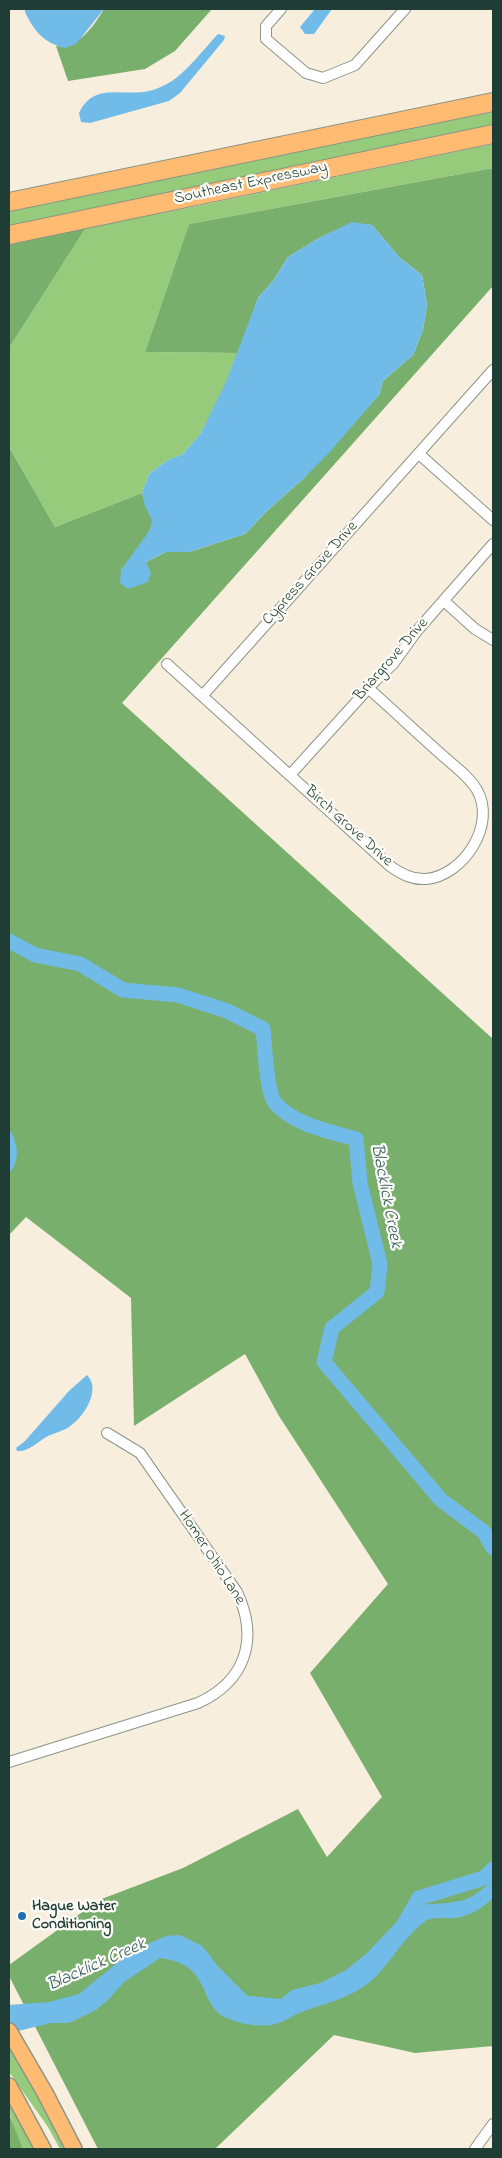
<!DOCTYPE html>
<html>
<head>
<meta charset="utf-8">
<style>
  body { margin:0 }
  #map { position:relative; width:502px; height:2158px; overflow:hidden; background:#f7eedd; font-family:"Indie Flower",sans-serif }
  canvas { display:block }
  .frame { position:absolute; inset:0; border:10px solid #1f3d34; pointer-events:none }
</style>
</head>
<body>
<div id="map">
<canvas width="502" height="2158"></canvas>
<div class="frame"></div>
</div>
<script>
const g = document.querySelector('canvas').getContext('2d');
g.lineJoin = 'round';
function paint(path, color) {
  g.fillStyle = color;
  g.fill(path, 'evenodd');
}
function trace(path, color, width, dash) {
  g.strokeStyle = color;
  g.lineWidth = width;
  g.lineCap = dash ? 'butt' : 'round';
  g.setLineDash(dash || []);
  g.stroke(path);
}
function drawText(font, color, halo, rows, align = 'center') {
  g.font = font + ' "Indie Flower",sans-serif';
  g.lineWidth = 4.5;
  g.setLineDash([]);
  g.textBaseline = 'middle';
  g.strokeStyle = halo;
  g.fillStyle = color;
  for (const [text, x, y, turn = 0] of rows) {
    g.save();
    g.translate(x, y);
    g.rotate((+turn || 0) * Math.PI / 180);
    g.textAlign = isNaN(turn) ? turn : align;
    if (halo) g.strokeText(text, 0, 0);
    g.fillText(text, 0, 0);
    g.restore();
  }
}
const green = new Path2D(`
  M493,109V128L9,228V209Z
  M493,144V168L189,224L145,352L239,353L219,399L201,433L183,454L168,460L149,474L142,493L55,527L9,447V348L87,226L188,208Z
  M11,2047L13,2050L67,2149H60L48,2127L9,2072V2048Z
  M9,2102L34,2149H23C16,2133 9,2120 9,2102Z`);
const forest = new Path2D(`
  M104,9H212L175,51L145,69L68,81L56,46C77,50 94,26 104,9Z
  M493,168V286L122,703L493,1039V2046L415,2053L334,2035L215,2149H98L9,1976V1965L99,1900L183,1868L298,1809L327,1857L382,1797L310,1673L388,1584L279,1416L245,1354L134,1426L131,1298L26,1217L9,1235V447L55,527L142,493C144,502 150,510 152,519C155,531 129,560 121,570L146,562L166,552H189L245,534L267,511L303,479L379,395L383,381L413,355L423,330L427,305L422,275L399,257L372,225L352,223L319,238L288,257L273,281L258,298L239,353L145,352L189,224Z
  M87,226L9,348V243Z
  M9,2114L23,2149H9Z`);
const water = new Path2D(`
  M25,9H104L76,44L65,48C44,43 34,31 25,12Z
  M315,9H332L314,34H305L300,27Z
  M218,34L225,36L224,40L180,93L169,101L90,123L81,122L79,113C93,84 117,95 143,92C153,91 164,86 172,81C188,70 205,48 218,34Z
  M352,222L372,225L399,257L422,275L427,305L423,330L413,355L383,381L379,395L328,454L303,479L267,511L245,534L189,552H166L146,562L151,573L148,582L128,589L120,583L121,570L150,530L152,520L145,506L142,493L149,474L168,460L183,454L201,433L226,382L258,298L273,281L288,257L319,238Z
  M9,1129C18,1142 21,1161 9,1173Z
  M87,1375C102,1390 83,1418 69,1427C63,1431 54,1433 48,1436C37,1442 29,1452 17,1451L16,1448L25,1441L69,1391Z
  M493,1881V1898C482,1908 469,1917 454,1918C444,1919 432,1916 424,1922C403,1938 391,1963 371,1981C351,1998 326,2003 302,2012C293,2015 285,2022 275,2024C260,2028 240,2024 227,2018C197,2005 213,1964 160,1958L124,1982L108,2000L96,2010L69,2023H51L18,2031L9,2030V2005L49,2002L79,1994L132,1951L166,1936L180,1935L202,1946L209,1954L218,1967L223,1984L236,2001L256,2010L265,2009L271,2007L292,1990L320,1983L346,1970L367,1953L407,1911L417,1905L448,1903L464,1900L473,1896Z`);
const river = new Path2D(`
  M9,941L35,955L80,964L123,990L178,995L227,1011L263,1029C265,1046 266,1093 276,1104C295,1125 331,1132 356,1139L360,1183L380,1264L377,1292L332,1328L324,1362L441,1500L484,1532L493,1548
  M404,1924L419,1898L484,1878L493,1869
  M208,1967L244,2003L285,2007L292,2004`);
const street = new Path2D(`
  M281,9L266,26V39L306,73L323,78L355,65L405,9
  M419,454L493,520
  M444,601L475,629L493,640
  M167,664L390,866C401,874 412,880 426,879C463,876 497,825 477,790C469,776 454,766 442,755C417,733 393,710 368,688
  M203,695L493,370
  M290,775L376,680L393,664L416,632L493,544
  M9,1762L198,1703C246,1681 259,1639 237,1592L140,1453L107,1433
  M475,2149L493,2124`);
const primary = new Path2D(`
  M9,2031L45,2093L74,2149
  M9,2086L43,2149`);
const highway = new Path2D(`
  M9,202L493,102
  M9,235L493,134`);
const markers = [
  [22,1916,5,"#1f6fb2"]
];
const streetNames = [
  ["Southeast Expressway",251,184,-12],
  ["Cypress Grove Drive",311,574,-48],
  ["Briargrove Drive",392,660,-49],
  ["Birch Grove Drive",348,827,42],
  ["Homer Ohio Lane",211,1558,57]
];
const poiNames = [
  ["Hague Water",32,1907],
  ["Conditioning",32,1925]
];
const waterNames = [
  ["Blacklick Creek",385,1196,79],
  ["Blacklick Creek",97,1966,-24]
];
paint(green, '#97cb7c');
paint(forest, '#79af6c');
paint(water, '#71bbe9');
trace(river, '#71bbe9', 15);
trace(street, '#8b9688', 12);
trace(primary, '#8b9688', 18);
trace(highway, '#8b9688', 20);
trace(street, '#fff', 10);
trace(primary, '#ffbb71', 15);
trace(highway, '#ffbb71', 18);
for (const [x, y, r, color] of markers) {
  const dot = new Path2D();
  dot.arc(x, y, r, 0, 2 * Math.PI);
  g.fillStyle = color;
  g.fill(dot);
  trace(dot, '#fdfcf7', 2);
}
drawText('16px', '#1f3d34', '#fdfcf7', streetNames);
drawText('bold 16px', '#1f3d34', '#fdfcf7', poiNames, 'left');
drawText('italic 18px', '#345c61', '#fdfcf7', waterNames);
</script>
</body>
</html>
